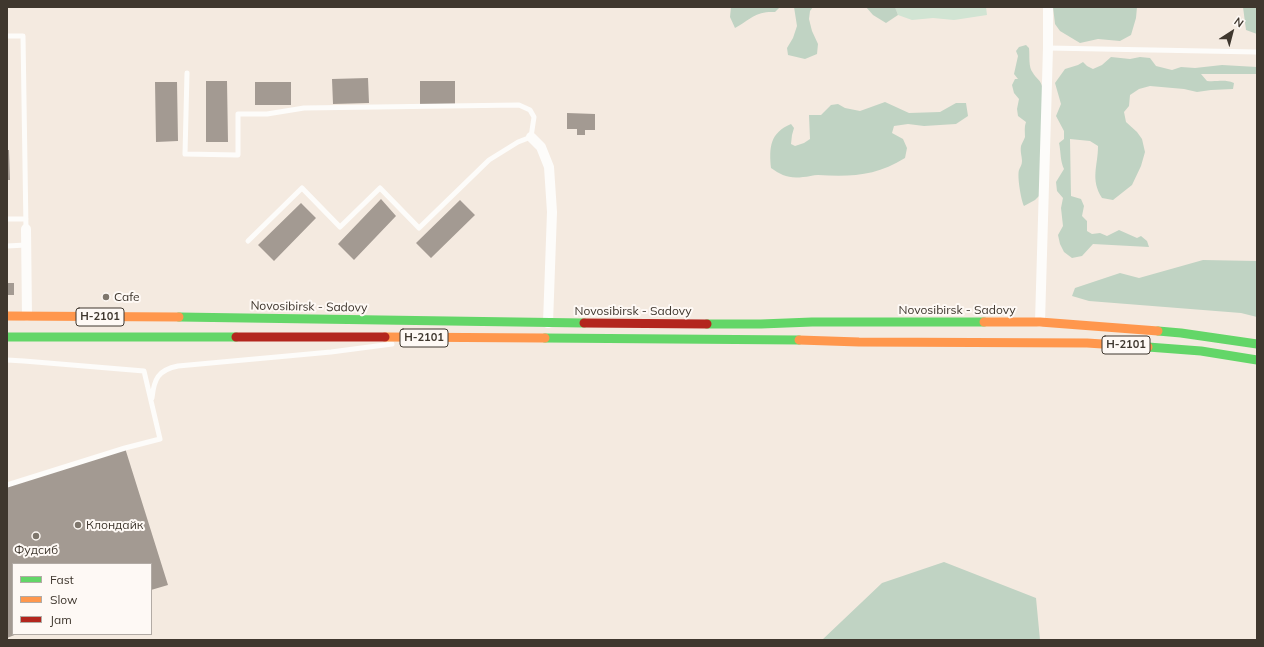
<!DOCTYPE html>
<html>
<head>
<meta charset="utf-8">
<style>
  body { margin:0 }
  #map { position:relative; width:1264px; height:647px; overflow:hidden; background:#f4eae0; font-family:Mulish,sans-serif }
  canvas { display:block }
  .frame { position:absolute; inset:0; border:8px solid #3f372e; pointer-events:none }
  .legend { position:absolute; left:12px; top:563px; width:140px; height:72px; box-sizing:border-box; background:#fef9f5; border:1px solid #b2aba5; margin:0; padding:5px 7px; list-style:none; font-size:12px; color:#3f372e }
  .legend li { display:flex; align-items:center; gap:8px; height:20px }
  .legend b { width:20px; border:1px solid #b2aba5 }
  .north { position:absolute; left:1212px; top:12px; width:40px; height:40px; -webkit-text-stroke:3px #fef9f5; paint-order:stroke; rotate:36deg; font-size:11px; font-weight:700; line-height:16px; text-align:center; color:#3f372e }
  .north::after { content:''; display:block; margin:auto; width:14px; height:18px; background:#3f372e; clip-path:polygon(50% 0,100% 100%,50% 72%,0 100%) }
</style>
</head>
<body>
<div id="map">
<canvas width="1264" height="647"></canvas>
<div class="frame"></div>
<ul class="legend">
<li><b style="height:5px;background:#63d668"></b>Fast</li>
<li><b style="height:5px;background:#ff974d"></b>Slow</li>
<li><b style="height:5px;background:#b3261e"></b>Jam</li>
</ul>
<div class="north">N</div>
</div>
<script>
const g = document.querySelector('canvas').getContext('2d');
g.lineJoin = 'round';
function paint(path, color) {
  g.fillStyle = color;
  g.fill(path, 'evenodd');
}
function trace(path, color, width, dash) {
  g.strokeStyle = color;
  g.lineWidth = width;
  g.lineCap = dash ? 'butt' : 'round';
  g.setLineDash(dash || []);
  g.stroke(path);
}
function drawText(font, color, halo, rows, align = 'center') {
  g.font = font + ' Mulish,sans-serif';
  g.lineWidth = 4;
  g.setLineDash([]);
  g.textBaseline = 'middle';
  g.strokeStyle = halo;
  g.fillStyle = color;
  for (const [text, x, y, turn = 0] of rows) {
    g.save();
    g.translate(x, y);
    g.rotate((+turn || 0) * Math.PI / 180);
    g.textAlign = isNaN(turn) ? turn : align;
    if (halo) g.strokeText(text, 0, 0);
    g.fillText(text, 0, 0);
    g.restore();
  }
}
const green = new Path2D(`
  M895,7H986L987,15L954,20L933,18L912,20L898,15Z`);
const forest = new Path2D(`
  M731,7H780L775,12C756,11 751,19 735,28L730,17Z
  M794,7H813L810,11L809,19L812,31L818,44L817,54L805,59L788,55L787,48L793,38L797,26Z
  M866,7H895L898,15L886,23L873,15Z
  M1053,7H1137L1136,18L1131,35L1120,41L1098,39L1080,43L1060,31L1055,24Z
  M1243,7H1257V34L1246,30Z
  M1026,45L1029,48C1030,56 1028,67 1033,73C1038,81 1040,78 1043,89V192L1035,200L1024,206C1021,200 1017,176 1019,170C1020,167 1022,165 1022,161C1022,156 1020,152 1021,146C1022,143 1024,140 1025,137C1025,132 1024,127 1026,122L1018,116L1017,109L1019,99L1014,93L1012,85L1015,79H1018L1014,74L1018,56L1016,51L1019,47Z
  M1111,57L1130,59L1140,57L1150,58L1156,66L1172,70L1181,67L1195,68L1222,65L1257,67V74H1201L1207,81C1218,82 1224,79 1234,83L1233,89L1211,90L1197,92L1184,89L1150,86L1139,89L1130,95L1129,106L1124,112L1126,122L1137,132L1142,139L1145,152L1141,166L1132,185L1113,200L1102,198C1090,179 1098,166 1098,146L1090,141L1070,139L1071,196L1081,199L1084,206L1082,216L1087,221V231L1092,234L1100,233L1107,236L1119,230L1137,238L1141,236L1147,241L1149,247L1093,244L1082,256L1072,258L1064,252L1060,244L1058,235L1063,226L1061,208L1063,198L1057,191L1056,182L1064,169C1060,161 1061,152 1059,143L1064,139V131L1056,116L1061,104L1055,83L1065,69L1078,65L1083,62L1087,66L1093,69L1102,65Z
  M885,102L909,113L940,112L956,103H966L968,116L956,124L924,126L908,124L894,126L892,133L903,139L907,148L905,158C876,176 851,177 818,175C813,175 808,177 803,177C789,179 781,175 771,168C769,147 770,133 791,124L794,128L792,135L791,144L795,146L804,143L810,139L809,115H821L831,105L838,104L845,108L860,111Z
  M1203,260L1257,261V317L1241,313L1089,301L1072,296L1075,288L1120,273L1139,278Z
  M944,562L1036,598L1040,640H822L882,583Z`);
const building = new Path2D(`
  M368,78L369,103L333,104L332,79Z
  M206,81H227L228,142H206Z
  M420,81H455V104H420Z
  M155,82H177L178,141L156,142Z
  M255,82H291V105H255Z
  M567,113L595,114V130H585V135H577V129H567Z
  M7,150H9L10,180H7Z
  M381,199L396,216L354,260L338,244Z
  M460,200L475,215L431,258L416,243Z
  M301,203L316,218L274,261L258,245Z
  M7,283H14V295H7Z
  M125,448L168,585L151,590V564H13V634H17L7,638V485Z`);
const lane = new Path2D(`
  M7,36H23L26,229
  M1048,48L1257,52
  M187,73L185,154L238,155V114H267L304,108L519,105L530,110L534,117L531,137L518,142L489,160L419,228L380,188L340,227L302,188L248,241
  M7,219H26
  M7,246L26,245
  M7,360L24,361L144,371L160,439L125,448L7,485
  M152,398C154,379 158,370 178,366L331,352L392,344`);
const street = new Path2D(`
  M531,137L541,147L549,167L552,212L548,323
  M26,229L27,316
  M1040,322L1048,48V7`);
const fast = new Path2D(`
  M179,317L584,323
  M707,324H761L812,322H984
  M1158,331L1181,333L1257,344
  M7,337H236
  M545,338L799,340
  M1148,347L1201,351L1257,360`);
const slow = new Path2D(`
  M7,316L179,317
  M984,322H1040L1158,331
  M385,337L545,338
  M799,340L859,342L1087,343L1148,347`);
const jam = new Path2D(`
  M584,323L707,324
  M236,337H385`);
const markers = [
  [106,297,4,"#7e766c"],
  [78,525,4,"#7e766c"],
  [36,536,4,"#7e766c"]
];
const shields = [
  [100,317,48],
  [424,338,48],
  [1126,345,48]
];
const shieldNames = [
  ["Н-2101",100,317],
  ["Н-2101",424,338],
  ["Н-2101",1126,345]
];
const poiNames = [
  ["Cafe",114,297],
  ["Клондайк",86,525],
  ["Фудсиб",36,550,"center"]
];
const streetNames = [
  ["Novosibirsk - Sadovy",309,307,1],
  ["Novosibirsk - Sadovy",957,310],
  ["Novosibirsk - Sadovy",633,311]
];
paint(green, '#d1e4d3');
paint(forest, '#c0d3c3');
paint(building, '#a39a92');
trace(lane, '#fdfcfa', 5);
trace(street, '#fdfcfa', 10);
trace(fast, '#63d668', 9);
trace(slow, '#ff974d', 9);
trace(jam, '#b3261e', 9);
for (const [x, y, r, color] of markers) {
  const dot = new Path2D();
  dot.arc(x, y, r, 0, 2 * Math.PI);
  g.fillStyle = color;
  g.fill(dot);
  trace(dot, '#fef9f5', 1.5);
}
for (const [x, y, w] of shields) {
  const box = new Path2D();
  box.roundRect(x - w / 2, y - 9, w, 18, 3);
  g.fillStyle = '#fef9f5';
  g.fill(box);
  trace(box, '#3f372e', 1);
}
drawText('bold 11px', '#3f372e', null, shieldNames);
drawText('12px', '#3f372e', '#fef9f5', poiNames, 'left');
drawText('12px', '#3f372e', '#fef9f5', streetNames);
</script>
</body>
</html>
